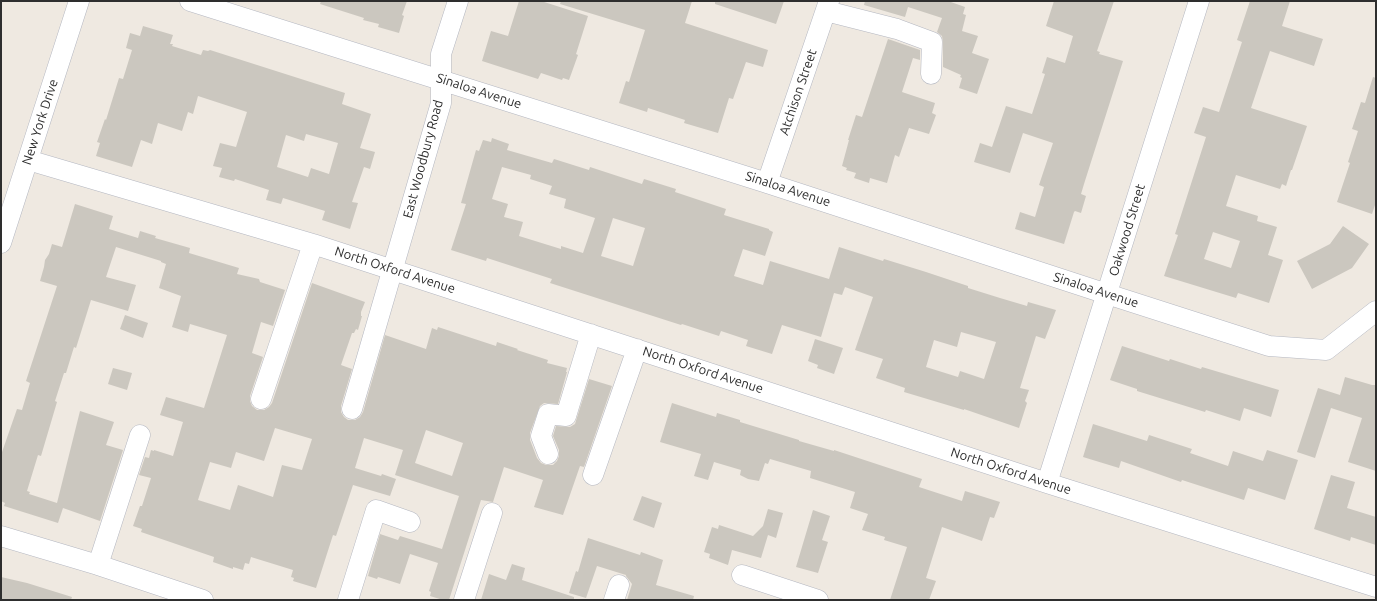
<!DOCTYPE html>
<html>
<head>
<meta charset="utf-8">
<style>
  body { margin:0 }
  #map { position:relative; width:1377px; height:601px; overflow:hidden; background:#efe9e1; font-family:Ubuntu,sans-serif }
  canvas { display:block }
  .frame { position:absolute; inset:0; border:2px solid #2e2e2e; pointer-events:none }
</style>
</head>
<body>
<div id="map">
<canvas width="1377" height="601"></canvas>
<div class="frame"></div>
</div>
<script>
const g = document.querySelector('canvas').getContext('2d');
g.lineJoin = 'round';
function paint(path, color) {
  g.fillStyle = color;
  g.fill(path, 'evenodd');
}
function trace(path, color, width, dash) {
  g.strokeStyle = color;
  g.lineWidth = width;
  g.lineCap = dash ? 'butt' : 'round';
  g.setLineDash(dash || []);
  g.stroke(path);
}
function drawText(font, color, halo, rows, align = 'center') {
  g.font = font + ' Ubuntu,sans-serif';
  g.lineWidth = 3;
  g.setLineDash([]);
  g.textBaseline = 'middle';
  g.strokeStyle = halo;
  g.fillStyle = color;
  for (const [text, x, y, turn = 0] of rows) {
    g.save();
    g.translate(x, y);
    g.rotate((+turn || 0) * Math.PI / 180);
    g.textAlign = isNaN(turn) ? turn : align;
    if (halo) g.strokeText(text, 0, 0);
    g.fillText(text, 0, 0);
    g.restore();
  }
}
const building = new Path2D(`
  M321,1H407L402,15L404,16L399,33L378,27L379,24L363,20L364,18L320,4Z
  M519,1H541L588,16L576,54L578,55L569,80L563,78L562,80L541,73L538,79L482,61L491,31L508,36Z
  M561,1H692L685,23L768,50L763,67L746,62L733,99L729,98L718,133L684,123L685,120L648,108L647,112L619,103L626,81L629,82L645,30L560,4Z
  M715,1H784L776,24L715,4Z
  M865,1H948L965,7L963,14L966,15L962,31L978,36L972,53L989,59L977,94L959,88L962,78L960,77L961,75L943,67V42L942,36L937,32L942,18L908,7L905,17L864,5Z
  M1054,1H1114L1097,51L1100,52L1099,54L1123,61L1084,184L1081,194L1086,196L1081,213L1075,211L1074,212L1064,244L1015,229L1020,212L1035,217L1044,187L1039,185L1053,143L1023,133L1010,173L974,162L980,143L992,147L1006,106L1032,114L1045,74L1042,73L1047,57L1065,63L1073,36L1046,26Z
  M1250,1H1290L1282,26L1323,39L1314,66L1270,51L1251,108L1307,126L1292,170H1291L1286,186L1282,184L1280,189L1236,175L1226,206L1258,216L1257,221L1277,227L1268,255L1283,260L1269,303L1238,293L1236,298L1164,276L1178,235L1175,234L1206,137L1194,133L1203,107L1219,112L1242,42L1237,40ZM1213,232L1240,241L1231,268L1204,259Z
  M143,26L173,35L170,44H173L172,46L201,55L203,50L208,51L210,50L345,93L342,104L371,114L360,148L375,152L370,169L364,167L352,202L358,203L350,229L322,220L325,211L283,198L281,204L266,200L269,190L235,179L234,181L219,177L222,168L213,166L220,143L236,147L247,112L198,96L193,114L188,112L182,131L158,123L152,144L141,140L132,167L96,156L100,143L97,142L105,119L106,120L119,78L123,79L132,50L126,48L130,33L140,36ZM306,134L338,143L329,174L311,168L308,177L277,167L286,135L304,141Z
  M888,39L920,50V60L913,58L902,92L935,103L932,113L936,115L929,134L909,128L899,157L895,155L887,183L870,178L869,183L854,178L856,173L846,170L847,168L842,166L849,140H848L856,115L862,117Z
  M1373,77L1376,78V202L1372,214L1337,202L1350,163L1348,162L1358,131L1352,129L1361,102L1365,103Z
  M492,138L509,144L507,150L552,163L554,159L589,170L590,167L642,184L644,179L676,189L675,192L726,209L724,215L769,229V230L773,232L765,256L743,249L734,276L763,285L770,261L829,279L839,247L883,261L884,259L926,272L968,286V288L1000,298L1027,306L1028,302L1056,310L1045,339L1036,336L1020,388L1029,390L1025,401L1027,403L1019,428L964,409V410L904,392L905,388L876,378L883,359L855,350L873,297L845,287L842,295L834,293L821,337L782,325L772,354L746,346L748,340L721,331L719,336L682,324L681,325L550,283L552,279L487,258L486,261L451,250L466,204L461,203L476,150L479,151L483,140L491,142ZM502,167L531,175L530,179L552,186L549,194L566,199L564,208L595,218L583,253L561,246V249L519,236L523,222L504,217L508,204L492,199ZM613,218L645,228L633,266L601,256ZM961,332L996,342L984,379L960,371L958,377L926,367L934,340L957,347Z
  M75,204L113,216L109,229L138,238L140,231L156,236L155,238L190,248L189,253L239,268L237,274L259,279L260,282L285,290L273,326L261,322L252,353L263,357L250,396V401L252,406L257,410H264L269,407L272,403L312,283L365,302L361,312V316H362L358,330L356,329L354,333H352L341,365L352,369L341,406V412L344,417L348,420H355L360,417L363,412L385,335L426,349L432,328L437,330L438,327L496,346L497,342L518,349L517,350L548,360L547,363L567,368L566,372H567L558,404L544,403L540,406L530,433V440L537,458L541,463L546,465H553L557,461L559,456V450L553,436L556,426L570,427L575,424L589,379L612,386L584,467L580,466L563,515L534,507L543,480L504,467L493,502L481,500L449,600H443L430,596L431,592L429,591L438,563L410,554L400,584L378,577L377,579L368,576L380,534L398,540L400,536L442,549L459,496L395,475L403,450L364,438L355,468L381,476L382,474L396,479L390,496L353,485L336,536L333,535L316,588L293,581L294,578L291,577L293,570L251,557L249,564L245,563L243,570L233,567V569L213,562L214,557L141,532L142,529L133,526L140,506H142L151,478L139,475L145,457L149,458L151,450L154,451V450L173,456L183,422L160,415L166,397L204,408L227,335L190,324L188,332L172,327L181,296L159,288L166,264L161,262V261L116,247L106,277L136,285L128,311L91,300L76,348L74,347L66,373H64L55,401L57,402L41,456L38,455L27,491L30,492L29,494L57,503L80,411L114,422L106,445L123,450L100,521L63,508L58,523L4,506L5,503L1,501V455L17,409L22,410L30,383L26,381L57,286L40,281L44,267L45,260L49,254L52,244L62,247ZM275,428L312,439L302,470L282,465L273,497L238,485L230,510L198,500L210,462L231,468L236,452L264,461ZM426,430L463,443L452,476L415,463Z
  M1343,226L1369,244L1352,268L1312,289L1297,261L1330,244Z
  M125,315L148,323L143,338L120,329Z
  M815,339L843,348L834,374L817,368L818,365L808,361Z
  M1122,346L1169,361L1170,359L1201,369L1202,367L1279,390L1271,417L1244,408L1240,421L1206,410L1205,412L1137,391V389L1110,380Z
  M113,368L132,373L127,390L108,384Z
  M1345,377L1372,385H1376V471L1348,462L1362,418L1331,408L1315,458L1297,452L1318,388L1340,395Z
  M672,403L716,417L717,413L740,420V422L799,440V441L834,451V450L910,475L922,479L919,487L962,501L965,491L1000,502L994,518L990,517L982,541L942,527L926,578L936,581L929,600H890L907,547L884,540L885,537L862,530L868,514L850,508L855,492L810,478L811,471L770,459L768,464L765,463L759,481L748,479L740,475L741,470L714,462L708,480L694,476L701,454L660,442Z
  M1093,424L1147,441L1149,435L1192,449L1190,453L1228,466L1233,451L1263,461L1267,450L1298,460L1285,500L1248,488L1244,500L1182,480L1181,482L1121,461L1119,468L1083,457Z
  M1331,475L1355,482L1347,508L1376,517V545L1351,537L1350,541L1314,529Z
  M642,496L662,503L654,528L633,520Z
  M768,509L783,513L776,538L768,535L761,558L732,550L728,565L709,558L710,554L704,552L712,527L718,529L719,525L753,536L763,526Z
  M813,510L830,516L822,540L828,542L818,573L796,567Z
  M588,538L640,555L641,552L663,560L656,585L694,596L693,600H627L632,584L626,576V575L597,566L586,598L569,593L576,571L578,572Z
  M512,564L525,568L522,580L574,597V600H481L489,574L506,580Z
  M1,577L27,583L72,597L71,600H1Z`);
const minor = new Path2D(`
  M190,1L767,183L1107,294L1269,346L1326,350L1376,311
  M826,11L897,29L932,42L931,74
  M28,160L313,244L1047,483L1376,587
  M767,183L829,1
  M1,243L79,1
  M261,399L313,244
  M352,409L441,103V54L458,1
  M548,454L541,436L548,414L566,416L591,334
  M593,475L637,349
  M1047,483L1199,1
  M1,536L98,565L203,600
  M98,565L140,435
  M742,575L818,600
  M348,600L376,510L410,522
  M464,600L492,513
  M614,600L619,585`);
const streetNames = [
  ["Sinaloa Avenue",479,91,18],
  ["Atchison Street",798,92,-71],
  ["New York Drive",40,122,-72],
  ["East Woodbury Road",423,159,-75],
  ["Sinaloa Avenue",788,189,18],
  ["Oakwood Street",1127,230,-73],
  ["North Oxford Avenue",395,270,18],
  ["Sinaloa Avenue",1096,290,18],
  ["North Oxford Avenue",703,370,18],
  ["North Oxford Avenue",1011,471,18]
];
paint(building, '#cbc7bf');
trace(minor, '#b4b7c1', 21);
trace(minor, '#fff', 20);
drawText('13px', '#2e2e2e', '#fff', streetNames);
</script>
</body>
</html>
